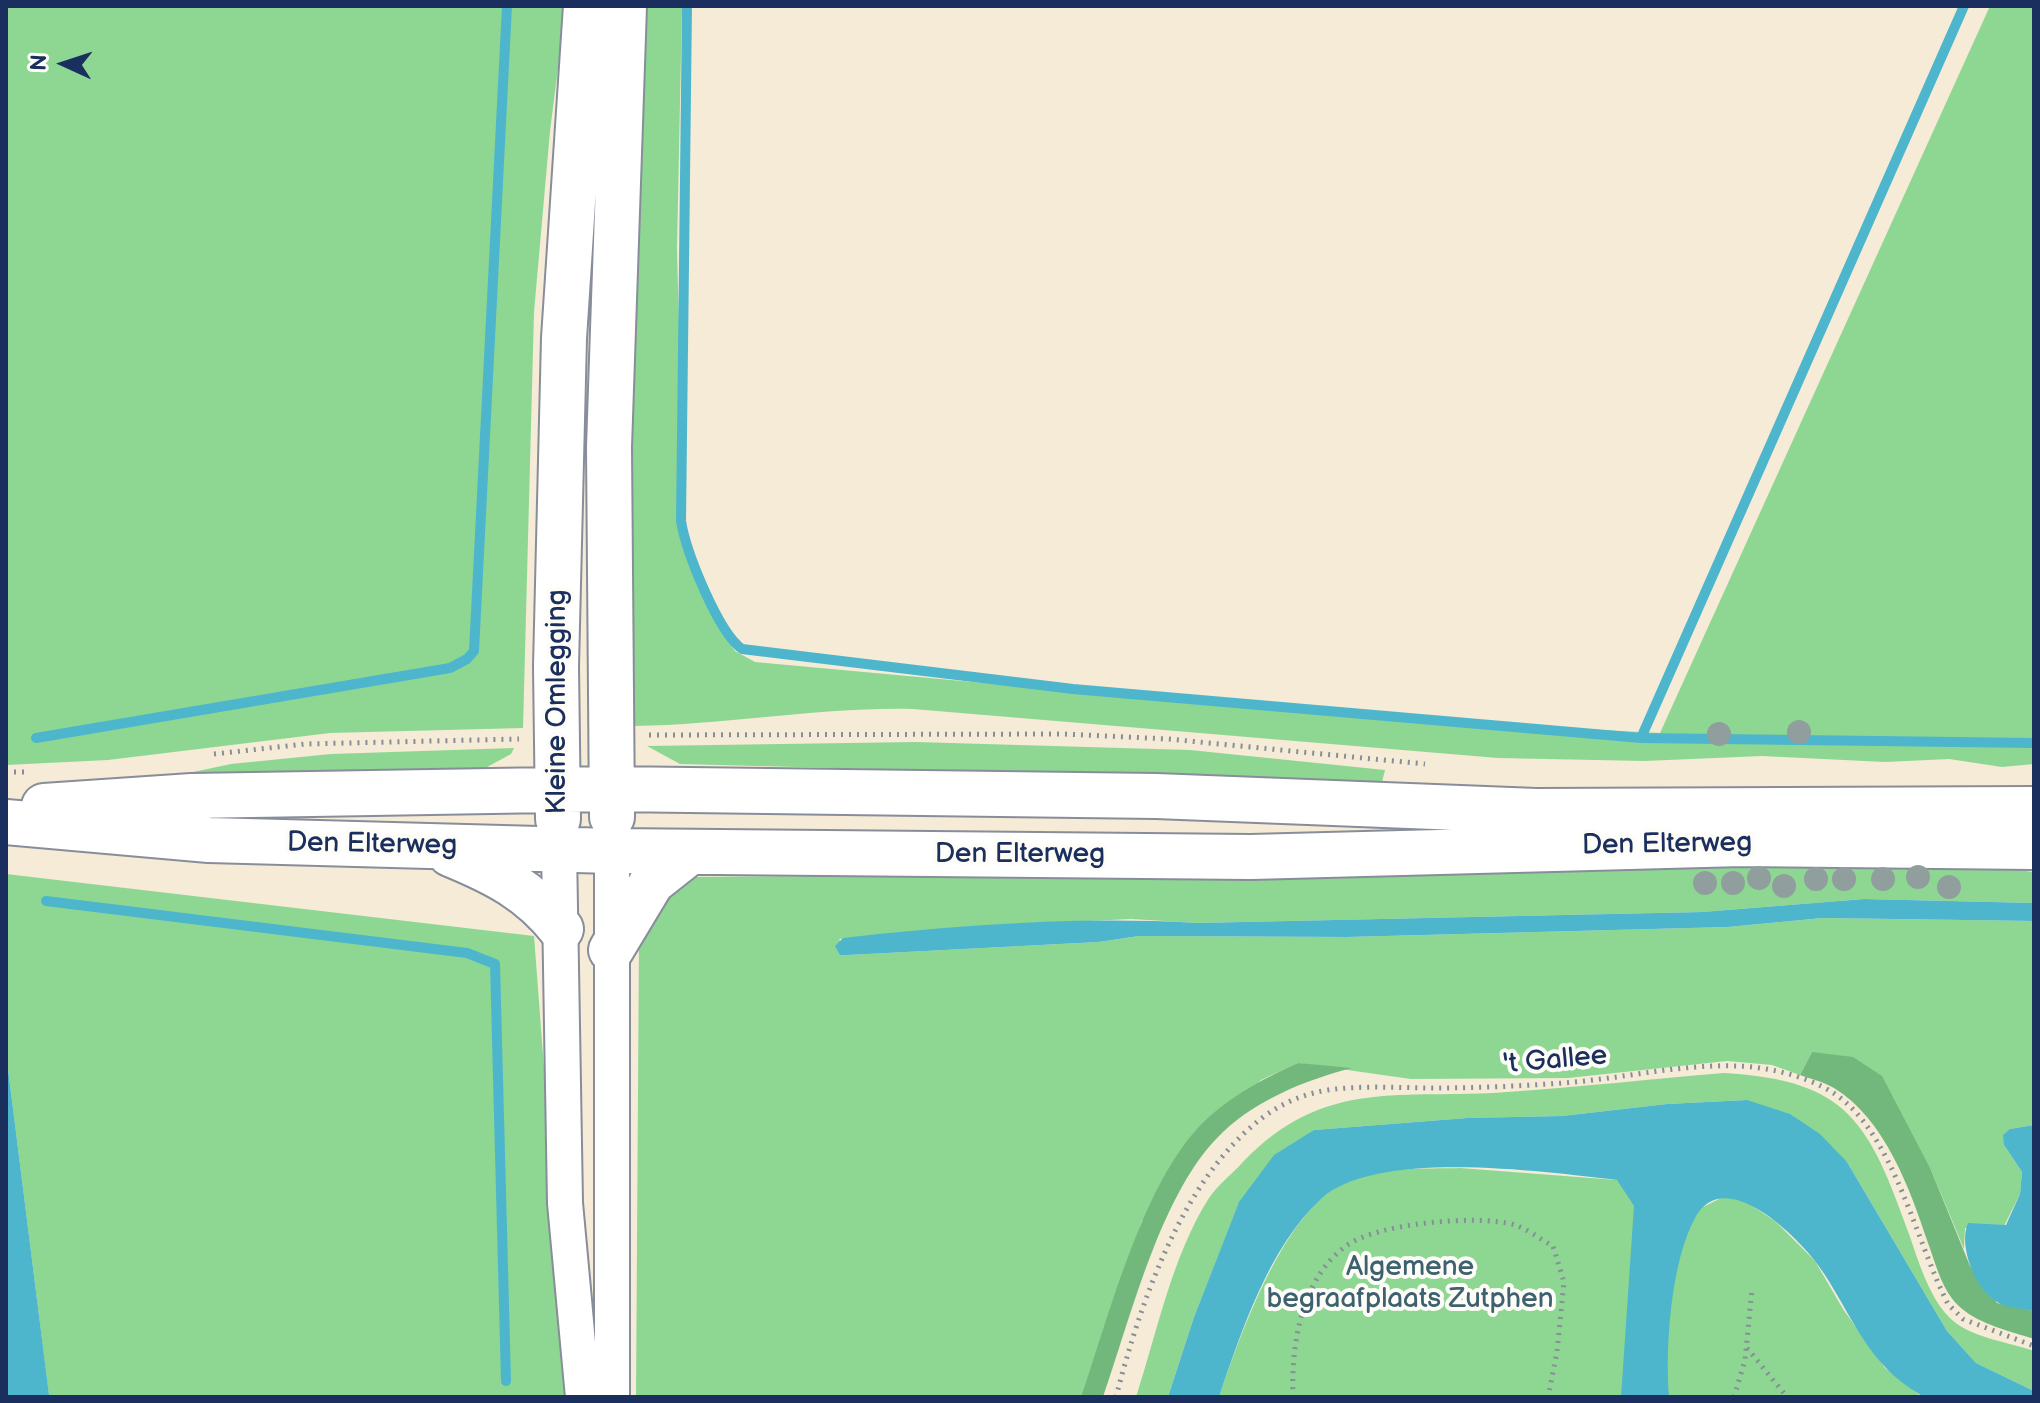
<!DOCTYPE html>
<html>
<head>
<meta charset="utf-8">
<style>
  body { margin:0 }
  #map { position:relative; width:2040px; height:1403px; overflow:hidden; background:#f5ebd6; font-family:"Balsamiq Sans",sans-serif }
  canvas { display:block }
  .frame { position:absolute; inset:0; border:8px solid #1b2f5e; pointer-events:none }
  .north { position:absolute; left:24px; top:24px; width:80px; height:80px; -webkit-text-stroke:6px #fdfcf7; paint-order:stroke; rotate:273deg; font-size:22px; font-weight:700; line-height:32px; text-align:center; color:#1b2f5e }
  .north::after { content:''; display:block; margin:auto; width:28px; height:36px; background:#1b2f5e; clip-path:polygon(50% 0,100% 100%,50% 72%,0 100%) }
</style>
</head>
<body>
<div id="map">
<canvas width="2040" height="1403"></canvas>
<div class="frame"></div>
<div class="north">N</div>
</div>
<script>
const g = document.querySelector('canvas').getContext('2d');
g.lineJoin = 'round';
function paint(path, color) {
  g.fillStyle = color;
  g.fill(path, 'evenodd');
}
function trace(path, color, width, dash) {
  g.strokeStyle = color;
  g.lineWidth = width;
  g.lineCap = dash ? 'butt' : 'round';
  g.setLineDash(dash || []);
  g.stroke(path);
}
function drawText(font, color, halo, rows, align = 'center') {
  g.font = font + ' "Balsamiq Sans",sans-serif';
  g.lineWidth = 8;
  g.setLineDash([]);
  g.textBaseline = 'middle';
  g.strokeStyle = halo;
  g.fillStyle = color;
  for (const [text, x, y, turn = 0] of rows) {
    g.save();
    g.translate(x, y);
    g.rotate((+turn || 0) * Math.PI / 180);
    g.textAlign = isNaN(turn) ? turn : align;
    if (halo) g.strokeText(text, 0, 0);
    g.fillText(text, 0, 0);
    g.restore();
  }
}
const green = new Path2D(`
  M6,6H566L550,131L534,312L523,728L330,733L108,760L6,765Z
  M631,6H682L677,248L684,531L726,638L735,651L755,662L1365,718L1660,733L1990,6H2034V764L2002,767L1949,759L1885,762L1762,756L1644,761L1498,758L913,709C819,707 727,725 634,726L622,702Z
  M916,742L1190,750L1385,770L1382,782L680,764L647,746Z
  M514,748L511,754L469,777L108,790L231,764L331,754Z
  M1867,852L2034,872V903L1864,899L1702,912L1197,923L1131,919L1005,925L839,939L848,955L1099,942L1139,936L1347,937L1728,927L1823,918L2034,921V1125L2010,1129L2004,1145L2022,1172L2020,1194L2003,1228H1965L1964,1249L1931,1170L1812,1052L1800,1075L1772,1065L1727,1061L1568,1078L1411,1079L1298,1063L1261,1080L1142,1221L1081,1397H636L639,941L646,920L687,877L929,875Z
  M6,874L534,936L569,1397L49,1396L6,1053Z
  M1724,1073C1849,1080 1869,1123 1909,1234C1918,1260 1929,1297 1949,1317C1967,1337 2009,1342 2034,1351V1391L1976,1363L1947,1331L1847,1162L1747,1100L1667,1104L1562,1116L1467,1118L1314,1130L1239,1203L1194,1317L1168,1397H1136C1157,1333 1172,1256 1209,1198C1218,1185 1232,1174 1242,1163C1325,1076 1402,1100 1507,1092C1580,1087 1652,1079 1724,1073Z
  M1460,1168L1617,1180L1699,1209L1721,1198H1740L1775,1221L1815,1261L1843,1309L1885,1368L1922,1397H1219C1240,1336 1285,1205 1350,1180C1384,1167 1424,1169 1460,1168Z`);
const forest = new Path2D(`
  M1812,1052L1853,1057L1882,1076L1931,1170L1970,1266L1997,1303L2034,1311V1339C2010,1331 1981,1325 1961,1308C1942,1292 1936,1264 1928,1243C1910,1189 1885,1119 1834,1088C1824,1082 1811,1079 1800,1075Z
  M1298,1063L1352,1068C1306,1080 1258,1099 1223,1132C1161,1190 1131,1318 1103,1397H1081C1110,1315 1144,1174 1210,1116C1236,1093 1267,1077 1298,1063Z`);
const water = new Path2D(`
  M1864,899L2034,903V921L1823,918L1728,927L1347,937L1139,936L1099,942L848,955H840L835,946L843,938C960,925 1080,916 1197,923L1702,912Z
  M6,1053L49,1395L51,1397H6Z
  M1747,1100L1790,1114L1820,1134L1847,1162L1947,1331L1976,1363L2034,1391V1397C2015,1397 1930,1402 1919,1394C1908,1387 1895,1378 1886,1368C1856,1337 1841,1295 1815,1261C1793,1233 1724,1165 1695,1218C1671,1262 1665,1347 1669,1397H1621L1634,1206L1617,1180C1546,1172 1375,1148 1321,1199C1269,1247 1241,1332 1219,1397H1168L1194,1317L1239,1202L1274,1155L1314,1130L1467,1118L1562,1116L1667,1104Z
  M2034,1125V1311C2023,1309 2006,1308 1997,1302C1975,1290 1958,1245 1968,1223L2006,1225L2020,1194L2022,1172L2004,1145L2003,1135L2010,1129Z`);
const stream = new Path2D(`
  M687,6L681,521C686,552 718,632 742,649L1073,689L1641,738L2034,743
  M36,738L450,668L467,659L474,651L507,6
  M1641,738L1964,6
  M46,901L467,953L495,964L506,1381`);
const path = new Path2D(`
  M649,735L1064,734L1168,739L1425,764
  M214,754L305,744L519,739
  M6,772H25
  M1747,1348L1787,1397
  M1116,1397C1140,1304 1182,1179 1262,1118C1282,1103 1303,1094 1328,1090C1363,1085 1400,1088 1436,1088C1478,1088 1521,1086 1563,1083C1620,1079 1679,1064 1737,1066C1768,1067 1808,1076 1835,1094C1894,1134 1916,1242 1948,1304L1963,1319L2034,1346
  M1293,1397C1291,1345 1301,1279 1346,1246C1377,1223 1478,1214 1515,1225C1528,1229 1541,1240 1553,1246L1564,1282L1557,1352L1548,1397
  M1734,1397L1745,1360L1752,1289`);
const minor = new Path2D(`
  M559,849L565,1203L583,1397
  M612,851V1397`);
const major = new Path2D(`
  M44,806L192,796L611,789L1156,796L1536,811L2034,809
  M612,817L609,447L624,6
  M558,819L556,666L564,338L586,6
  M6,822L209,840L612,851L1251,857L1742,844L2034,847
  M450,854C496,873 530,890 561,929
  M611,950L652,882L690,852`);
const trees = [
  [1799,732],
  [1719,734],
  [1918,877],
  [1759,878],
  [1816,879],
  [1844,879],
  [1883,879],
  [1705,883],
  [1733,883],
  [1784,886],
  [1949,887]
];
const streetNames = [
  ["Kleine Omlegging",558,702,-90],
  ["Den Elterweg",372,845,1],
  ["Den Elterweg",1667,845,-1],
  ["Den Elterweg",1020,855],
  ["'t Gallee",1555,1061,-5]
];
const parkNames = [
  ["Algemene",1410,1268],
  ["begraafplaats Zutphen",1410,1300]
];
paint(green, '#8dd793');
paint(forest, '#72b87d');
paint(water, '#4eb6cc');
trace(stream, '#4eb6cc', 10);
trace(minor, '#888d9a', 38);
trace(major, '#888d9a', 48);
trace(path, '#888d9a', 5, [2, 6]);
trace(minor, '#fff', 34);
trace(major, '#fff', 44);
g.fillStyle = '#909f9d';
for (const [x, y] of trees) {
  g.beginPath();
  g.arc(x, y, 12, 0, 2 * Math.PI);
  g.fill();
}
drawText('28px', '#1b2f5e', '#fdfcf7', streetNames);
drawText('28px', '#3d616e', '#fdfcf7', parkNames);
</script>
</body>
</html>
